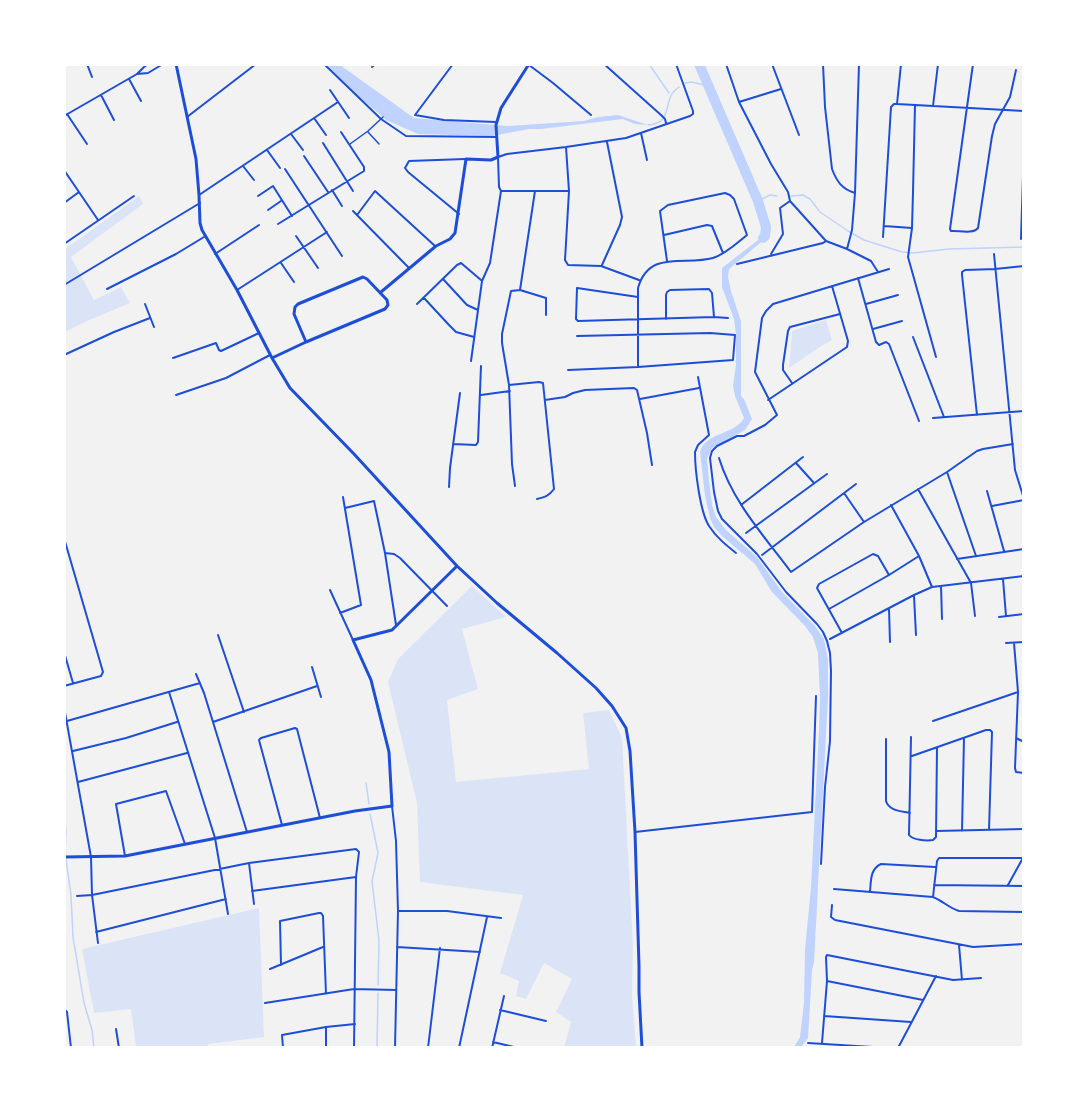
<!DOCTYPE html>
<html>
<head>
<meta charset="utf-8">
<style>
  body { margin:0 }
  #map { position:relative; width:1088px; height:1112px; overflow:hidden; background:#f2f2f2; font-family:Helvetica,sans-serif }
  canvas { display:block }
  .frame { position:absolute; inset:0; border:66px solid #fff; pointer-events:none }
</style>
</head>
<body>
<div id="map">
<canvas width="1088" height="1112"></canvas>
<div class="frame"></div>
</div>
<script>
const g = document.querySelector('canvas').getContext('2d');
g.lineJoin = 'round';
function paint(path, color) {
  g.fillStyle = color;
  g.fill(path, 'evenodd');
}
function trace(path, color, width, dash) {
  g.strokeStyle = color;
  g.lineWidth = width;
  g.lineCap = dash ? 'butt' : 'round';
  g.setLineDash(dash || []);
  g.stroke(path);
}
const green = new Path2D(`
  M139,196L143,204L71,257L94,300L121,287L130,303L87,321L65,332V249Z
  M826,320L832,340L823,345L789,368L792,331Z
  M472,586L506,617L462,629L478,689L447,700L456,782L589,769L583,713L609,710L622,738L633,945L632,994L636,1047H564L571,1022L556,1012L572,979L544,963L526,999L516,996L519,981L500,973L523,895L420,882L417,803L388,682L398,659Z
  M259,908L264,1037L208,1044V1047H136L131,1009L94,1013L82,949Z`);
const water = new Path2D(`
  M327,65H340L414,118L508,126L584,121L598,117L618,115L648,125L635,124L623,119L541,129H529L492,136L418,134L386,120L353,91Z
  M766,227V238L729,269L728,277L731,291L741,321V396L744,399L752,419L745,430L712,448L707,459L709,481L712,505L716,517L726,530L757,557L782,592L815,626L824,639L828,660V697L814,962L812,970L808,1038L801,1047H794L800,1037L804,1003L805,950L811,887L819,729L820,698L818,653L813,637L805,626L772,592L755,564L722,536L714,527L710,518L705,496L700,452C705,432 735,435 744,418L735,396L733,386L736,365V334L734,319L722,287V268L762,237L765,233Z`);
const stream = new Path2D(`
  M649,64L669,93
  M685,83L692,82L708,86
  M648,125C668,123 665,112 670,98C671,93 675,90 679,87
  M791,196L803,195L810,199L820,212L848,231L864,240L902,252L913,253L949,249L1024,247
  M758,201L770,195L777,196
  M366,783L369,804
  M64,812L66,831L65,852L71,895L73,937L84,1003L92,1030L94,1048
  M370,814L378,853L372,881L379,941L378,985
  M377,1048L378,993`);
const river = new Path2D(`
  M699,64L758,201L766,227L765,236L763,238`);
const pedestrian = new Path2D(`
  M368,132L379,144
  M350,144L368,131L383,117`);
const minor = new Path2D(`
  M87,64L92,77
  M324,64L381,119L406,136L497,137
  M453,64L415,115L444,120L496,122
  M604,64L661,115L665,119L666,123
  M726,64L739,102L771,164L788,192L790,201L826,241L847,249L871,261L878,272
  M772,64L799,135
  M823,64L825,107L832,169C837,182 842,189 855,193
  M973,64L950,229L951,231H953C961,231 973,234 978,228L992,136L995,124L1010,97L1016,70
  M529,65L553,83L591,115
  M372,67L375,64
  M137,74L148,73L163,64
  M129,79L141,101
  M330,90L349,118
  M101,95L114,120
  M739,102L781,89
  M897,104L901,64
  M915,105L913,192L912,228L908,257L936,357
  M933,106L938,64
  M67,114L87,144
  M64,116L137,74L144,67L148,64
  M187,117L256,64
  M314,118L326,135
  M641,133L647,160
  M291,134L303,150
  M323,143L353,191
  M566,147L569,191L565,260L568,265L601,266L639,280
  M267,150L280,168
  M304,156L328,192
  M243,166L254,180
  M285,169L342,256
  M64,170L98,220
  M332,190L342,206
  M501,191H569
  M199,195L338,102
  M258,196L273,186L292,216
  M64,203L79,192
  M268,210L281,201
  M353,211L409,268
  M459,214L408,172L405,168L409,161L465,159
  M357,215L375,191L435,246
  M278,224L364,171V167L341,132
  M884,226L912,228
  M664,235L707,225L712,226L723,253
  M296,236L318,268
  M883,237L891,107L894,104H897L1024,111
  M1021,239L1024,144
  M64,244L134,196
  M847,249L852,230L855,193L859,64
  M215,254L259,225
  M771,254L783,234L780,208L790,201
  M994,254L1015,470L1024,499
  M281,263L294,282
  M737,264L823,243L826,241
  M602,265L620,225L622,217L607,142
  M858,278L876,342L879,345L886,342L889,344L919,421
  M443,279L467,305L478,310
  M64,285L200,203
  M107,289L176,254L204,237
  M237,290L327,232
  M520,290L535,191
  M638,297L577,288L576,319L578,321L714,317L728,318
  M424,298L449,325L456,332L474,337
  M145,304L154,327
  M417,304L457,265L461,263L481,280
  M866,304L898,295
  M666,319V295L667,292L670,290L709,289L712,293L714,317
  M873,329L902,321
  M913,337L944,417
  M64,355L114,332L150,318
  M173,358L216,343L219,350L221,351L259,333
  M471,361L482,281L490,263L501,191L499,187L498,157L507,154L566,147L626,138L690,116L693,114V111L676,64
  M638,367V288C649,249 685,266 713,258C726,254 737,243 747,235L734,199L730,195L725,193L668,205L660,211L667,261
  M568,370L638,367L733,360L735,335L710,333L577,336
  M698,377L709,435L698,445L695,452C695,470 700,512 709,526C716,537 726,545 736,553
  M792,383L783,370V365L788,331L790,327L840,314
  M509,385L539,382L543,383L554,489C549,496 545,497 537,499
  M176,395L226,378L270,355
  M481,395L510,391
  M640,399L699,388
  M545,400L565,397L573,393L585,390L634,388L637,390L647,433L652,465
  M768,400L847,347L848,341L832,286
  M977,415L962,275V272L965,270L995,269L1024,266
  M933,418L1024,411
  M453,444L476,445L478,442L481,366
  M719,458C732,501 764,536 791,572L864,522L947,472L977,451L983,449L1013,444
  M796,463L814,483
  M947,472L976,556
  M515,486L512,464L509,385L502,343V334L511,291L520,290L546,298V315
  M449,487L450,468L460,393
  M918,489L971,583L975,616
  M987,491L1004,551
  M844,493L864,522
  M741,505L803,457
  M891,505L919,556L932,587
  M992,506L1024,500
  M345,508L374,501L385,553L396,625
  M746,533L827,474
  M64,538L103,672L101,676L64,686
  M385,553L394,554L400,558L447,606
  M762,555L856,484
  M957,559L1024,549
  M1003,579L1006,616
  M941,586L942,619
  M330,590L353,640
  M914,596L916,635
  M829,609L889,575L919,556
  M889,609L890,642
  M340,613L361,605L343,497
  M999,617L1024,614
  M842,633L817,588L819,584L873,554L878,556L889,575
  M218,635L244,712
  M830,639L914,595L932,587L1024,576
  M1006,643L1024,642
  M1014,643L1018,692L1015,768L1016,772L1024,773
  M64,652L73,683
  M312,667L321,697
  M196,674L204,693L247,832
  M169,692L215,838L228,914
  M64,707L91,857L92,895L98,943
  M67,721L200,683
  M933,721L1018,692
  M213,722L317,686
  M911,737L909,835C913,840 926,841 933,840L936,837L937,748
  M1016,738L1024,742
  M886,739V801C889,811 901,811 910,813
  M73,751L126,738L177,722
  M912,756L986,730H990L992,732L989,830
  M78,782L187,753
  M392,806L396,841L398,911L395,1048
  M282,825L259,740L261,738L295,728L297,729L320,818
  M936,831L1024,829
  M962,831L964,738
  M635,832L812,812L816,696
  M125,856L116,804L166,791L185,844
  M249,863L254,904
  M821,864L825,787L830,741L831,671L830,653L827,641L823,632L817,624L786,592L757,554L722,519L718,511L714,492L710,458L712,451L717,446L737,436H744L765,425L777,415L755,372L762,318L766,311L773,304L889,269
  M934,885L1024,886
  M1008,885L1024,856
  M834,889L933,897C943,901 949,908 959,911L1024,912
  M252,891L356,877
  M870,892C871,881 870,869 881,864L935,867
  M77,896L92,895L249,863L356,849L359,852L356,877L354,1048
  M933,897L937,861L939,858H1024
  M832,905L831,917L835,920L973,947L1024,944
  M398,911H447L501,918
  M64,926H65
  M96,932L226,899
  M959,945L962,980
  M397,947L480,952
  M281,965L280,921L319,913H321L323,916L326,994
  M270,969L323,947
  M827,981L923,1000
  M265,1003L354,989L396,990
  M64,1009L67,1012L71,1048
  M500,1010L546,1021
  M824,1016L911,1022
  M116,1029L119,1048
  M493,1042L518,1048
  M808,1043L889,1048
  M822,1043L827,981L826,957L827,955L953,980L981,978
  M283,1048L282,1035L326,1027L355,1024
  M326,1048V1027
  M428,1048L440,948
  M459,1048L487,917
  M492,1048L504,996
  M898,1048L936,976`);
const tertiary = new Path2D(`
  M176,64L196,159L199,195L200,223L202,230L237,290L272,358L290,388L354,454L457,566L497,603L557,653L596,688L612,706L626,728L630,751L635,832L639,966V992L642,1048
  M381,292L436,246L450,239L455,233L466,159L491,160L498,157L496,125L501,108L529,64
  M272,358L306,342L385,309L388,305L387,300L367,279L363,277L298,304L295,307L294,314L306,342
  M64,857L125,856L355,811L392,806L389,752L371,680L353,640L392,630L457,566`);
paint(green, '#dbe4f7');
paint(water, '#bfd3fe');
trace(stream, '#bfd3fe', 1.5);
trace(river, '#bfd3fe', 10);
trace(pedestrian, '#1d4ed8', 1.5);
trace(minor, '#1d4ed8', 2);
trace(tertiary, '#1d4ed8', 3);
</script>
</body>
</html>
